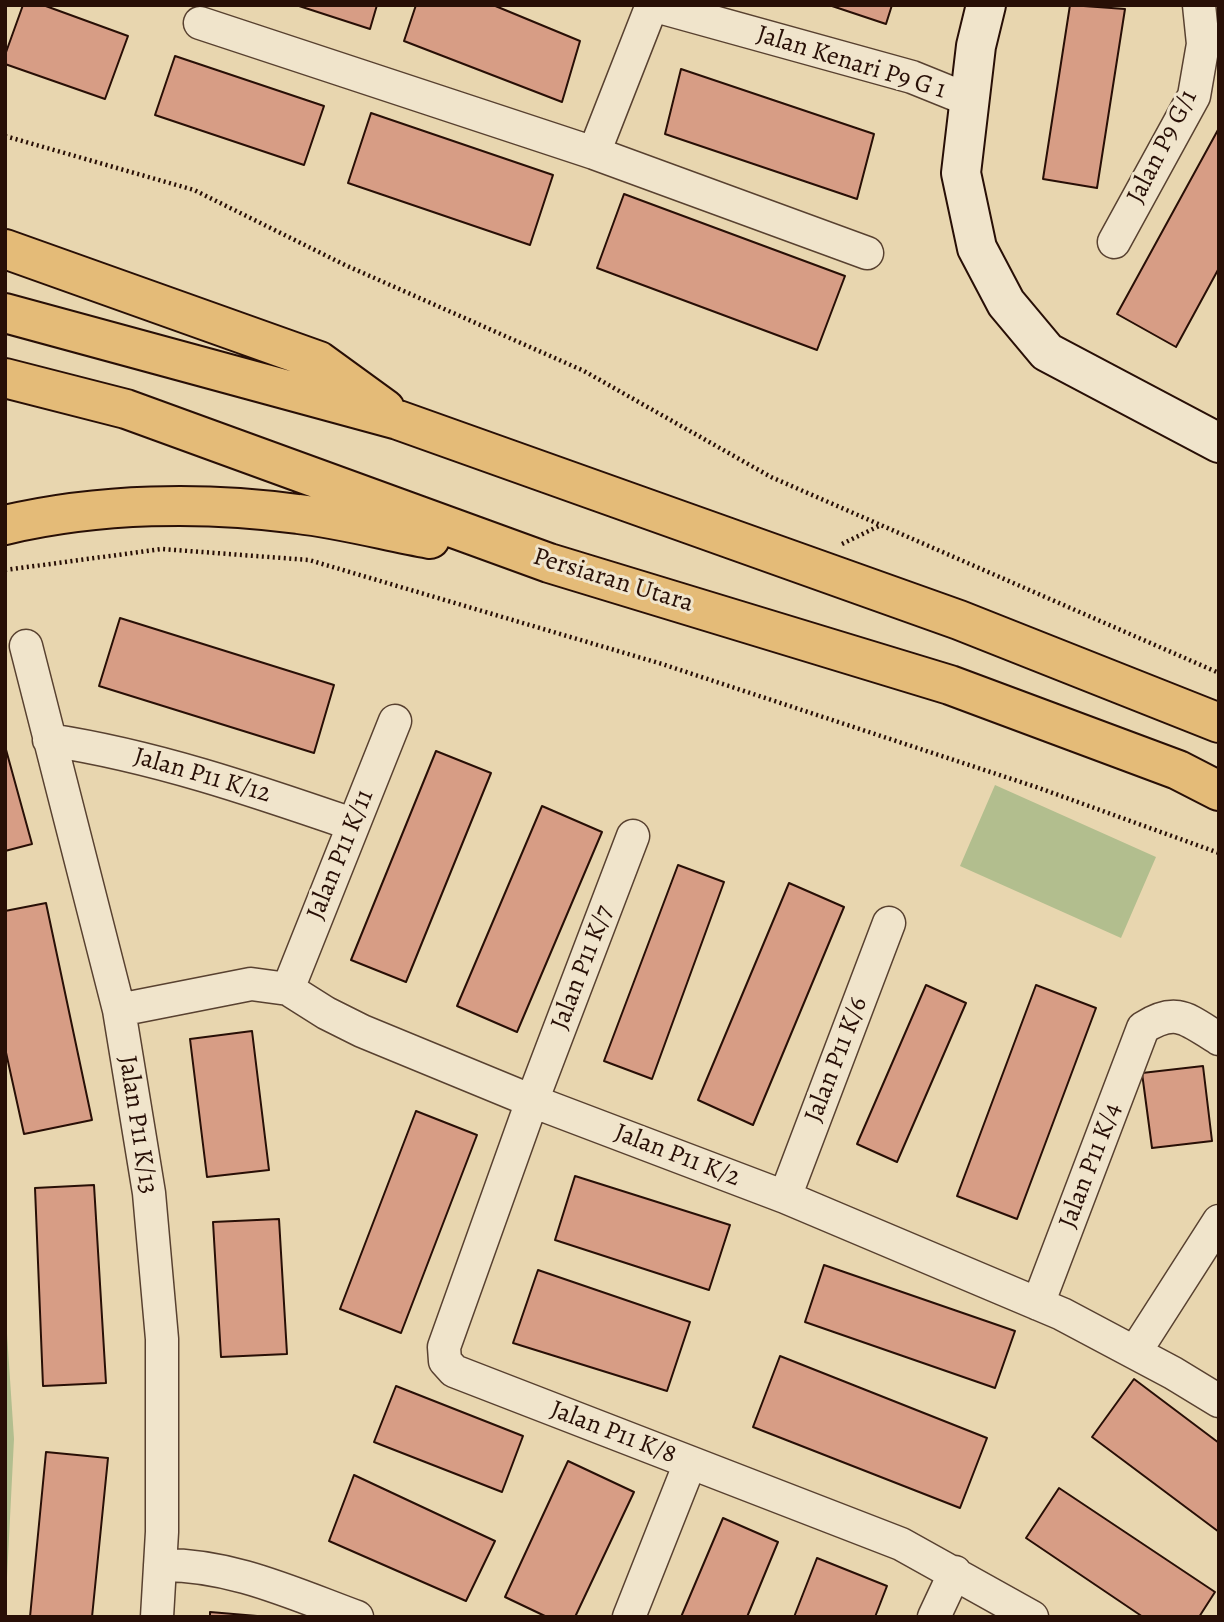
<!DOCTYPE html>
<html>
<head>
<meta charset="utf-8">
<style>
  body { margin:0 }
  #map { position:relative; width:1224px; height:1622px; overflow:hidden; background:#e8d6af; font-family:Alegreya,serif }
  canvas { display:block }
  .frame { position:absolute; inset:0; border:7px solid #280f06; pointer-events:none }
</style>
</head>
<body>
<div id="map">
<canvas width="1224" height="1622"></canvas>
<div class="frame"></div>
</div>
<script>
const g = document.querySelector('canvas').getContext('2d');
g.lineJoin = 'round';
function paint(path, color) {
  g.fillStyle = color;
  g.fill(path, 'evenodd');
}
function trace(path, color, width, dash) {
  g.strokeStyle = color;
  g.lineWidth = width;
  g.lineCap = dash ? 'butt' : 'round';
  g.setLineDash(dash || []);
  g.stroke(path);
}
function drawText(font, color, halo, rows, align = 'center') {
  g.font = font + ' Alegreya,serif';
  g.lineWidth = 6;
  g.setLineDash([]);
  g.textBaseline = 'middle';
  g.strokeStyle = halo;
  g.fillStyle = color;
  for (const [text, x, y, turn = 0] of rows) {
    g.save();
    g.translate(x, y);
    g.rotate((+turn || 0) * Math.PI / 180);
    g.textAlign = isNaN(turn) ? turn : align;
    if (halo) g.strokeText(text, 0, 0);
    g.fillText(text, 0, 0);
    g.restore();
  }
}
const green = new Path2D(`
  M995,785L1156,857L1121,938L960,866Z
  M5,1304L14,1439L5,1617Z`);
const building = new Path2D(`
  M23,5H43L128,36L105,99L5,64V55Z
  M296,5H377L370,29Z
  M416,5H493L580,41L562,102L404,41Z
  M829,5H892L886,24Z
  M1070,5L1125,9L1097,188L1043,179Z
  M175,56L324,106L304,165L155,115Z
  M681,69L874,134L857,199L665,134Z
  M371,113L553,175L530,245L348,183Z
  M1219,128V268L1176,347L1117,314Z
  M624,194L845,276L817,350L597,268Z
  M120,618L334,685L314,753L99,686Z
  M5,746L32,844L5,851Z
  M436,751L491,773L406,982L351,960Z
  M542,806L602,832L517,1032L457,1006Z
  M678,865L724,882L652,1079L604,1061Z
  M789,883L844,907L753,1125L698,1100Z
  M46,903L92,1120L24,1134L5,1048V911Z
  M926,985L966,1003L897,1162L857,1144Z
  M1036,985L1096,1008L1017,1219L957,1196Z
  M252,1031L269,1170L207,1177L190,1039Z
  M1203,1066L1212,1141L1152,1148L1142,1073Z
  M416,1111L477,1135L401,1333L340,1309Z
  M575,1176L730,1225L709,1290L555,1240Z
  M94,1185L106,1383L43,1386L35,1188Z
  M279,1219L287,1354L221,1357L213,1222Z
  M824,1265L1015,1331L995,1388L805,1322Z
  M538,1270L690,1322L667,1391L513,1343Z
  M780,1356L987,1438L960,1508L753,1427Z
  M1134,1379L1219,1443V1532L1092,1437Z
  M396,1386L523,1436L502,1492L374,1442Z
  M46,1452L108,1458L92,1617H30Z
  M568,1461L634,1492L575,1617H547L505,1597Z
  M354,1475L495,1541L466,1601L329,1541Z
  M1059,1488L1215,1592L1199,1617H1143L1026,1538Z
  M723,1518L778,1542L747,1617H681Z
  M817,1558L887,1586L875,1617H794Z
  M210,1612L269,1617H210Z`);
const path = new Path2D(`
  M5,136L194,190L345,265L584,371L771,477L1219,673
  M842,544L881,525
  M5,570L162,549L309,560L662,664L1039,788L1219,853`);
const street = new Path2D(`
  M652,5L912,77L969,100
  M200,23L594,153L867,253
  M594,153L652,5
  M1114,242L1194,96L1203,44L1199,5
  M26,646L119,1010L149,1193L162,1339V1532L157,1617
  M49,740C154,756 253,790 352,824
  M633,836L532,1101L444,1347L445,1361L454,1371L901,1544L1032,1617
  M288,989L395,721
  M119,1010L251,984L288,989L326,1013L362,1031L532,1101L785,1197L1062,1314L1173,1373L1219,1401
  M785,1197L889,923
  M1038,1304L1143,1028C1177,1006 1188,1020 1219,1039
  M1135,1352L1219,1221
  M160,1565C230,1564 292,1593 357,1617
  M629,1617L690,1463
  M934,1617L955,1572`);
const secondary = new Path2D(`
  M986,5L976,46L961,173L977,248L1006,303L1047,352L1219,443`);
const primary = new Path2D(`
  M5,249L319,361L385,409
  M5,313L398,420L959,620L1219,723
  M5,378L126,409L549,563L950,685L1178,770L1219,791
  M5,525C98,503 204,501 298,514C342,519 386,531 430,539`);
const streetNames = [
  ["Jalan Kenari P9 G 1",851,63,17],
  ["Jalan P9 G/1",1163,147,-63],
  ["Persiaran Utara",613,581,17],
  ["Jalan P11 K/12",202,776,16],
  ["Jalan P11 K/11",341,855,-68],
  ["Jalan P11 K/7",583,968,-69],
  ["Jalan P11 K/6",837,1060,-69],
  ["Jalan P11 K/13",137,1125,81],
  ["Jalan P11 K/2",677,1156,21],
  ["Jalan P11 K/4",1091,1166,-69],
  ["Jalan P11 K/8",613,1433,21]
];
paint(green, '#b2be8e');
paint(building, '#d79d85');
trace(building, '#280f06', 2);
trace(street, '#584130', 35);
trace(secondary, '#280f06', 42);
trace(primary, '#280f06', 42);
trace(path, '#280f06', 4.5, [2, 3.5]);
trace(street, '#f0e4cb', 32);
trace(secondary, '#f0e4cb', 38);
trace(primary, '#e4bb78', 38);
drawText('26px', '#280f06', '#f0e4cb', streetNames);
</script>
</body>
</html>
